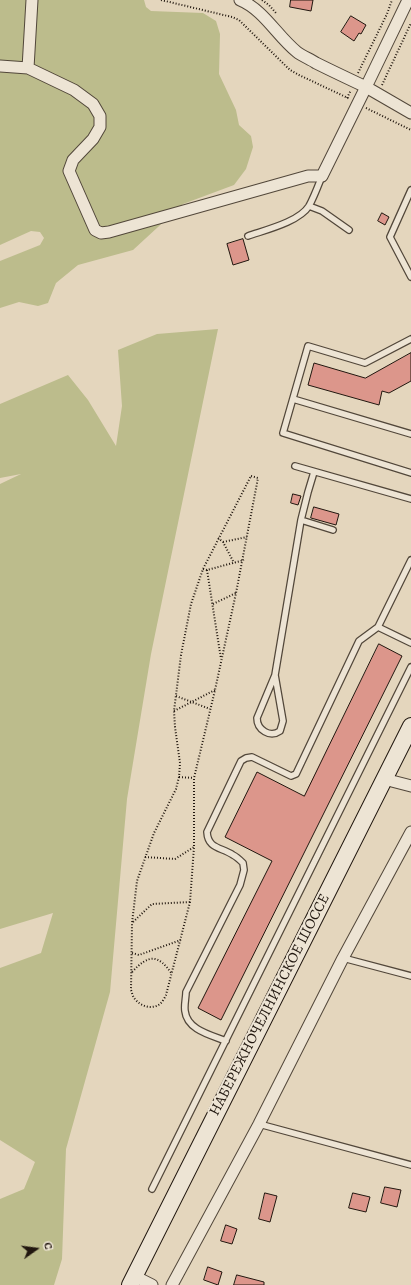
<!DOCTYPE html>
<html>
<head>
<meta charset="utf-8">
<style>
  body { margin:0 }
  #map { position:relative; width:411px; height:1285px; overflow:hidden; background:#e4d6bd; font-family:Alegreya,serif }
  canvas { display:block }
  .north { position:absolute; left:16px; top:1229px; width:40px; height:40px; -webkit-text-stroke:3px #ede4d4; paint-order:stroke; rotate:76deg; font-size:11px; font-weight:700; line-height:16px; text-align:center; color:#21170f }
  .north::after { content:''; display:block; margin:auto; width:14px; height:18px; background:#21170f; clip-path:polygon(50% 0,100% 100%,50% 72%,0 100%) }
</style>
</head>
<body>
<div id="map">
<canvas width="411" height="1285"></canvas>
<div class="north">С</div>
</div>
<script>
const g = document.querySelector('canvas').getContext('2d');
g.lineJoin = 'round';
function paint(path, color) {
  g.fillStyle = color;
  g.fill(path, 'evenodd');
}
function trace(path, color, width, dash) {
  g.strokeStyle = color;
  g.lineWidth = width;
  g.lineCap = dash ? 'butt' : 'round';
  g.setLineDash(dash || []);
  g.stroke(path);
}
function drawText(font, color, halo, rows, align = 'center') {
  g.font = font + ' Alegreya,serif';
  g.lineWidth = 4;
  g.setLineDash([]);
  g.textBaseline = 'middle';
  g.strokeStyle = halo;
  g.fillStyle = color;
  for (const [text, x, y, turn = 0] of rows) {
    g.save();
    g.translate(x, y);
    g.rotate((+turn || 0) * Math.PI / 180);
    g.textAlign = isNaN(turn) ? turn : align;
    if (halo) g.strokeText(text, 0, 0);
    g.fillText(text, 0, 0);
    g.restore();
  }
}
const green = new Path2D(`
  M0,0H144L146,7L151,11L203,13L216,21L220,34L219,74L236,110L239,125L251,136L253,147L246,169L234,185L183,204L133,250L78,265L56,283L48,303L38,306L19,302L0,308V261L40,245L44,238L40,232L31,231L0,245Z
  M218,329L151,654L127,799L110,992L66,1149L62,1259L54,1285H0V1199L24,1189L35,1162L0,1140V968L41,953L53,913L0,929V484L21,474L0,478V404L68,375L88,400L116,446L122,406L118,350L157,334Z`);
const building = new Path2D(`
  M291,0H313L311,11L290,7Z
  M351,16L366,25L361,34L359,33L354,41L341,32Z
  M382,213L389,217L385,225L378,221Z
  M243,239L249,260L233,265L227,244Z
  M411,353V381L389,393L382,391L379,405L308,385L314,363L365,378Z
  M293,494L301,496L298,505L291,503Z
  M314,507L339,514L336,525L311,518Z
  M379,644L402,656L221,1020L198,1008L272,861L225,837L257,772L304,796Z
  M385,1187L401,1190L397,1207L381,1203Z
  M265,1193L277,1196L270,1222L259,1219Z
  M353,1193L370,1197L366,1212L349,1208Z
  M226,1225L237,1229L232,1244L221,1241Z
  M208,1267L222,1272L218,1285L204,1280Z
  M237,1275L264,1282V1285H234Z`);
const path = new Path2D(`
  M161,0L232,17L239,20L290,70L299,75L350,99
  M262,0L269,5L276,13
  M358,73L387,14L392,0
  M382,85L411,23
  M347,98L351,90
  M366,108L411,130
  M251,476L258,478L236,593L215,690L194,778V847L190,902L166,995C165,997 163,1001 161,1003C153,1011 138,1006 133,996C132,994 132,992 131,990L132,923L137,881L154,833L176,789L179,777L180,763L175,727L174,711L181,655L191,604L203,569Z
  M218,538L223,542L234,563
  M223,542L247,537
  M203,569L207,570L244,560
  M207,570L221,659
  M213,604L236,593
  M176,696L210,709
  M174,711L215,690
  M179,777L194,778
  M145,857L175,859L194,847
  M133,922L152,904L190,902
  M132,953L139,955L181,940
  M132,972C149,954 158,954 172,974`);
const lane = new Path2D(`
  M411,190L390,237L411,277
  M309,206L322,211L349,230
  M248,236C265,230 299,222 309,206C314,197 318,186 322,176
  M411,339L365,363L308,346L283,433L411,473
  M293,399L411,434
  M295,466L411,499
  M301,520L333,530
  M378,627L411,643
  M275,675L301,520L308,492L314,472
  M275,675L283,721L280,731C270,738 257,730 257,718Z
  M343,958L411,976
  M226,1041C211,1035 187,1030 185,1011C184,1005 186,998 186,992L240,885L244,870L243,863C240,860 237,857 233,855C221,847 208,849 207,832L241,761L246,758L252,757L291,776L296,774L359,641L378,627L411,560
  M259,1124L411,1165
  M152,1189L411,667`);
const street = new Path2D(`
  M408,0L366,87L411,113
  M0,66L28,68L74,90L93,104L100,116V127L93,139L73,160L69,171L95,230L101,233L109,232L308,176H322L366,87C349,79 332,71 316,63C310,59 302,56 297,52C277,36 264,10 240,0
  M28,68L32,0
  M384,779L411,786
  M134,1276L152,1285
  M172,1285L259,1124L343,958L411,832`);
const secondary = new Path2D(`
  M130,1285L411,726`);
const streetNames = [
  ["НАБЕРЕЖНОЧЕЛНИНСКОЕ ШОССЕ",270,1005,-63]
];
paint(green, '#bcbc8c');
paint(building, '#dc968b');
trace(building, '#21170f', 1);
trace(lane, '#52473a', 8);
trace(street, '#52473a', 13);
trace(secondary, '#21170f', 18);
trace(path, '#21170f', 2, [1, 2]);
trace(lane, '#ede4d4', 5.5);
trace(street, '#ede4d4', 11);
trace(secondary, '#ede4d4', 16);
drawText('15px', '#21170f', '#ede4d4', streetNames);
</script>
</body>
</html>
